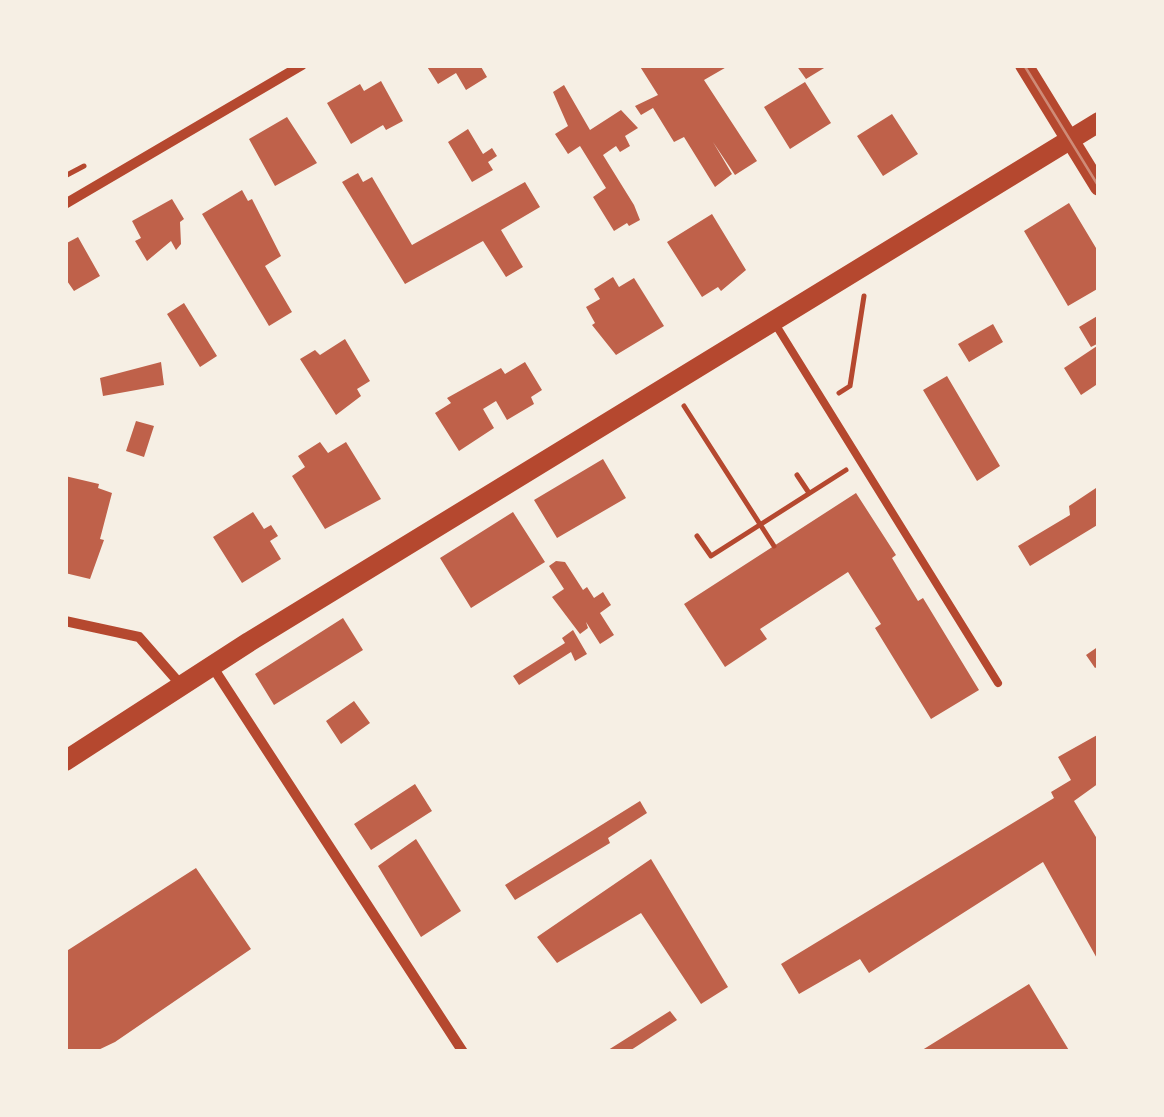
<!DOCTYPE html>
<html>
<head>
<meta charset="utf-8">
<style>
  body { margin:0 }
  #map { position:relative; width:1164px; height:1117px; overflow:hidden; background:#f6efe4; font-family:"Fira Sans Condensed",sans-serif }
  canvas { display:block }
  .frame { position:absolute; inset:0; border:68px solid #f6efe4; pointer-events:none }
</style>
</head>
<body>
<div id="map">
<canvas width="1164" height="1117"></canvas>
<div class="frame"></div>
</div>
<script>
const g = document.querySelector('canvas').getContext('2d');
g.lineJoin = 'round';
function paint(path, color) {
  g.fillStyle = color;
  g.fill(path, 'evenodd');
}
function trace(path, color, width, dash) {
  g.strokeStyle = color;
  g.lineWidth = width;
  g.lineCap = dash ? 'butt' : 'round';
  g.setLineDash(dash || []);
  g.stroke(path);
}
const building = new Path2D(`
  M426,65H480L487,77L466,90L456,73L438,84Z
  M639,65H730L704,80L757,161L735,175L713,142L732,174L715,187L684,137L674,142L653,108L641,115L635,106L658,95Z
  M796,65H829L806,79Z
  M381,81L403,121L386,130L383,125L351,144L327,103L360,84L364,91Z
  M805,82L831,123L790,149L764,107Z
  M564,85L590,130L621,110L638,128L625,136L630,146L620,152L616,146L603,155L634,205L640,220L629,226L627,223L614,231L593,197L606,188L580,146L568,154L555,134L568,126L553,92Z
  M892,114L918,154L883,176L857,136Z
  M287,117L317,163L275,186L249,139Z
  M468,129L483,154L492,148L497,156L488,162L493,170L472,182L448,142Z
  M358,173L363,182L372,177L412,245L525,182L540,207L501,230L523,267L506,277L483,241L405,284L342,182Z
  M242,190L248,201L252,199L281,256L265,266L292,312L269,326L202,214Z
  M172,199L184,219L180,222L181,244L176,250L171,241L147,261L135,241L141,238L132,221Z
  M1069,203L1099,253V288L1068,306L1024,231Z
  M712,214L746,270L721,291L718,287L702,297L667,242Z
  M78,237L100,276L74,291L65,278V244Z
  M613,277L619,287L634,278L664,326L616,355L592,325L595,323L586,307L600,299L594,289Z
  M184,303L217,356L200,367L167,314Z
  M1099,315V343L1091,347L1079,327Z
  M993,324L1003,342L969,362L958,344Z
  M345,339L370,381L357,389L361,396L336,415L300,359L315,350L320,355Z
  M1097,346L1099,383L1081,395L1064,368Z
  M161,362L164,385L103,396L100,378Z
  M525,362L542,390L531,397L534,404L507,420L496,401L483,409L494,428L459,451L435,413L451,403L447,398L501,368L505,374Z
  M947,376L1000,466L977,481L923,390Z
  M136,421L154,426L144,457L126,451Z
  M320,442L328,453L346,442L381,499L325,529L292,476L305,467L298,456Z
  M603,459L626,498L557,538L534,500Z
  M65,476L99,484L98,488L112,493L100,539L104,540L90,579L65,573Z
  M1099,486V524L1030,566L1018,546L1070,515L1069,506Z
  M856,493L896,555L892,558L918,601L923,598L979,690L931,719L875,628L881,624L848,572L760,629L767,639L725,667L684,604Z
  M253,512L264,529L271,525L278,536L270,541L281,559L242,583L213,537Z
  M513,512L545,562L471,608L440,558Z
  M556,561L565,562L583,590L587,587L594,598L603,592L611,605L600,613L614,635L600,644L586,622L588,628L580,634L552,597L564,589L549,566Z
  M343,618L363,650L274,705L255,674Z
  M573,630L587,654L575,661L571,652L519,685L513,676L565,643L562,638Z
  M1099,646V666L1095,668L1086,655Z
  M354,701L370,723L341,744L326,721Z
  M1099,734V783L1074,801L1099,842V962L1043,862L869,973L860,959L799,994L781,964L1054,798L1051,792L1071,780L1058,757Z
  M415,784L432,811L371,850L354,824Z
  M640,801L647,813L608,838L610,843L515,900L505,885Z
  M416,839L461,911L421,937L378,866Z
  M651,859L728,987L701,1004L641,913L557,963L537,937Z
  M196,868L251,949L115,1042L94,1052H65V952Z
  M1029,984L1070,1052H919Z
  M670,1011L677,1020L628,1052H605Z`);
const path = new Path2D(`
  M65,176L84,166
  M839,393L850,386L864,296
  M684,406L774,546
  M797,475L809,493
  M697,536L711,556L846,470`);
const service = new Path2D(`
  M774,322L998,683`);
const minor = new Path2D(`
  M65,204L302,65
  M65,621L139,637L181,685
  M212,666L463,1052`);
const tertiary = new Path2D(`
  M1024,65L1099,187`);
const secondary = new Path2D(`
  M65,761L249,642L1099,122`);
const tram = new Path2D(`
  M1024,65L1099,187`);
paint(building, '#bf614a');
trace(path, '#b5482f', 5);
trace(service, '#b5482f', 8);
trace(minor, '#b5482f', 10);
trace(tertiary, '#b5482f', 18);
trace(secondary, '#b5482f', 20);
trace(tram, '#cf8b77', 2.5);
</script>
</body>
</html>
